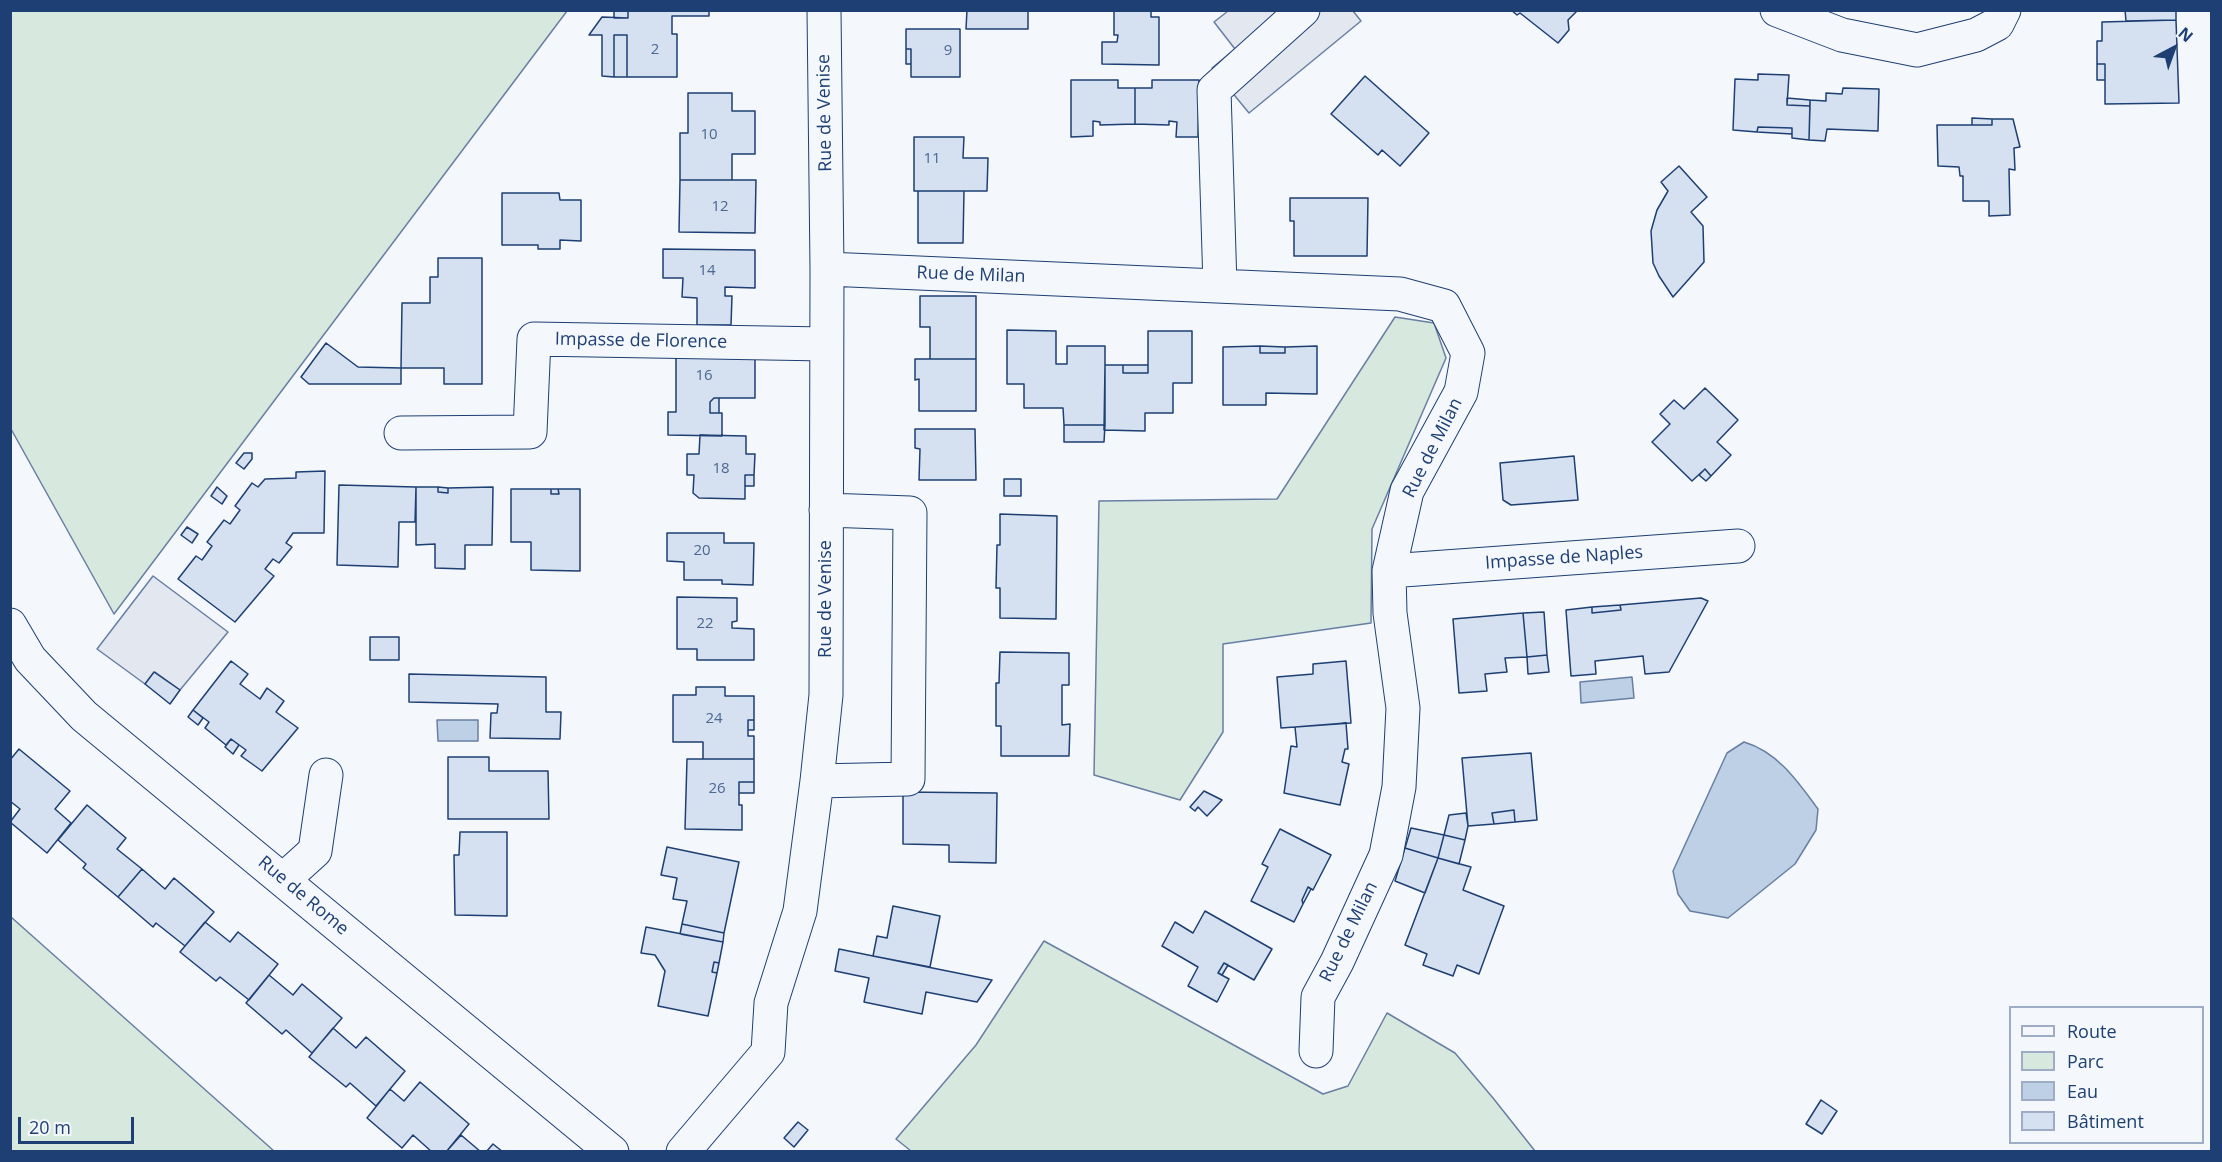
<!DOCTYPE html>
<html>
<head>
<meta charset="utf-8">
<style>
  body { margin:0 }
  #map { position:relative; width:2222px; height:1162px; overflow:hidden; background:#f4f7fb; font-family:"Open Sans",sans-serif }
  canvas { display:block }
  .frame { position:absolute; inset:0; border:12px solid #1d3f73; pointer-events:none }
  .legend { position:absolute; left:2009px; top:1006px; width:195px; height:138px; box-sizing:border-box; background:#f4f7fb; border:2px solid #9eadc5; margin:0; padding:8px 10px; list-style:none; font-size:18px; color:#1d3f73 }
  .legend li { display:flex; align-items:center; gap:12px; height:30px }
  .legend b { width:30px; border:2px solid #9eadc5 }
  .north { position:absolute; left:2144px; top:18px; width:60px; height:60px; -webkit-text-stroke:4px #f4f7fb; paint-order:stroke; rotate:41deg; font-size:16px; font-weight:700; line-height:24px; text-align:center; color:#1d3f73 }
  .north::after { content:''; display:block; margin:auto; width:21px; height:27px; background:#1d3f73; clip-path:polygon(50% 0,100% 100%,50% 72%,0 100%) }
  .scale { position:absolute; left:18px; top:1117px; width:116px; height:27px; box-sizing:border-box; border:3px solid #1d3f73; border-top:0; padding-left:8px; font-size:18px; line-height:21px; white-space:nowrap; color:#1d3f73; -webkit-text-stroke:4px #f4f7fb; paint-order:stroke }
</style>
</head>
<body>
<div id="map">
<canvas width="2222" height="1162"></canvas>
<div class="frame"></div>
<ul class="legend">
<li><b style="height:8px;background:#f4f7fb"></b>Route</li>
<li><b style="height:16px;background:#d7e8df"></b>Parc</li>
<li><b style="height:16px;background:#bed0e5"></b>Eau</li>
<li><b style="height:16px;background:#d5e0f0"></b>Bâtiment</li>
</ul>
<div class="north">N</div>
<div class="scale">20 m</div>
</div>
<script>
const g = document.querySelector('canvas').getContext('2d');
g.lineJoin = 'round';
function paint(path, color) {
  g.fillStyle = color;
  g.fill(path, 'evenodd');
}
function trace(path, color, width, dash) {
  g.strokeStyle = color;
  g.lineWidth = width;
  g.lineCap = dash ? 'butt' : 'round';
  g.setLineDash(dash || []);
  g.stroke(path);
}
function drawText(font, color, halo, rows, align = 'center') {
  g.font = font + ' "Open Sans",sans-serif';
  g.lineWidth = 4.5;
  g.setLineDash([]);
  g.textBaseline = 'middle';
  g.strokeStyle = halo;
  g.fillStyle = color;
  for (const [text, x, y, turn = 0] of rows) {
    g.save();
    g.translate(x, y);
    g.rotate((+turn || 0) * Math.PI / 180);
    g.textAlign = isNaN(turn) ? turn : align;
    if (halo) g.strokeText(text, 0, 0);
    g.fillText(text, 0, 0);
    g.restore();
  }
}
const green = new Path2D(`
  M10,11H567L114,614L11,429Z
  M1395,317L1434,323L1446,358L1372,529L1371,623L1223,644V732L1180,800L1094,775L1099,501L1277,499Z
  M10,917H11L274,1151H11Z
  M1044,941L1323,1094L1348,1086L1387,1013L1455,1053L1493,1098L1535,1151H911L896,1139L976,1045Z`);
const parking = new Path2D(`
  M1228,11H1353L1361,21L1249,113L1212,68L1235,49L1214,22Z
  M153,576L228,632L180,690L155,672L145,684L97,649Z`);
const water = new Path2D(`
  M1632,677L1634,698L1581,703L1580,682Z
  M437,720H478V741H438Z
  M1744,742C1778,752 1798,782 1818,809L1816,830L1795,864L1728,918L1690,911L1678,894L1673,871L1727,753Z`);
const building = new Path2D(`
  M614,10H628V18H614Z
  M628,10H709V16H672V34H677V77H627V35H614V77L602,76V35H589L602,17L628,18Z
  M967,10H1028V29H966Z
  M1114,10H1151V17H1159V65L1102,64V42H1117L1118,35H1114Z
  M1511,10H1578L1568,20L1569,30L1558,43L1520,13L1517,15Z
  M2125,10H2176V20L2126,21Z
  M2176,20L2179,103L2105,104V64H2097V41H2102V22Z
  M906,29H960V77H911V49H906Z
  M614,35H627V77H614Z
  M906,49H911V64H906Z
  M2097,64H2105V80H2097Z
  M1758,74L1789,75L1787,105L1810,106L1809,140L1792,138V128L1758,127L1757,132L1733,130L1735,79L1758,80Z
  M1365,76L1429,133L1400,166L1382,150L1378,155L1331,114Z
  M1071,80H1118V88H1135V124L1100,125V122L1093,121V136L1071,137Z
  M1152,80H1199L1198,137H1176L1177,122L1169,121V125L1135,124V88H1152Z
  M1843,88L1879,89L1878,131L1827,129L1825,141L1809,140L1810,100L1826,101V93L1842,94Z
  M688,93H732V111H755V154H732V180H680V133H688Z
  M1787,98L1810,100V106L1787,105Z
  M1972,118L1992,119V125H1972Z
  M1992,119H2013L2020,147L2014,148L2015,170L2009,169L2010,215L1989,216V201H1963V176H1960L1959,167L1938,166L1937,125H1992Z
  M1758,127L1792,128V134L1757,132Z
  M914,137H964L963,158H988L987,191H914Z
  M1679,166L1707,197L1691,212L1703,226L1704,262L1673,297L1659,276L1653,263L1651,231L1657,210L1668,191L1661,182Z
  M680,180H756L755,233L679,232Z
  M918,191H964L963,243H918Z
  M502,193H559L560,200H581V241L560,240V249H538V245H502Z
  M1290,198H1368L1367,256H1294V221H1290Z
  M663,249L755,250V288L725,287V296H732L731,325H697V298L682,297L683,278H663Z
  M438,258H482V384H444V368H401L402,303H430V277H438Z
  M920,296H976V359H930V327H920Z
  M1007,330L1056,331V364H1067V346H1105V425H1064L1063,408H1024V384H1007Z
  M1148,331H1192V383H1173V413H1145V431L1104,430L1105,365H1123V373H1148Z
  M326,343L358,367L401,368V384H309L301,377Z
  M1260,346L1285,347V353H1260Z
  M1260,346V353H1285V347L1317,346V394L1266,393V405H1223V347Z
  M676,354L755,355V398H714L710,402V413H722V436L668,435V412H676Z
  M915,359H976V411H919V379L915,380Z
  M1123,365H1148V373H1123Z
  M1705,388L1738,420L1717,442L1731,455L1711,476L1705,469L1692,481L1652,442L1670,424L1660,414L1674,400L1684,409Z
  M714,398H719V413H710V402Z
  M1064,425H1105L1104,442H1064Z
  M915,429H975L976,480H919L920,449L915,448Z
  M700,435L746,436V454H755L754,475H745V499L699,498L693,493L694,475H687V454H699Z
  M244,453H252V459L244,469L236,463Z
  M1574,456L1578,500L1511,505L1503,500L1500,463Z
  M1705,469L1711,476L1706,481L1699,475Z
  M325,471L324,533H293L286,543L292,547L279,563L273,559L265,569L274,576L235,622L178,579L196,556L202,560L212,546L207,542L224,520L230,524L240,510L235,506L252,483L258,487L265,479L296,478V472Z
  M745,475H754V486H745Z
  M1004,479H1021V496H1004Z
  M339,485L416,487L415,522H399L398,567L337,565Z
  M217,487L227,496L222,504L211,496Z
  M416,487H438V492L448,493V488L493,487L492,545H465V569L435,568V544L416,545Z
  M438,487L448,488V493L438,492Z
  M511,489H551V494H559L558,489H580V571L531,570V542H511Z
  M551,489H558L559,494H551Z
  M1000,514L1057,516L1056,619L1000,618V588H996L997,545H1000Z
  M187,527L198,534L192,543L181,535Z
  M667,533H724V543H754L753,585L722,584V580H684V562L667,561Z
  M677,597L737,598V621L732,622V628L754,629V660H697V649H677Z
  M1701,598L1708,601L1669,672L1645,674L1643,656L1595,661L1596,674L1571,676L1566,610L1592,607V613L1621,610L1620,605Z
  M1620,605L1621,610L1592,613V607Z
  M1544,612L1547,655L1527,657L1523,613Z
  M1523,613L1527,657L1505,658L1507,672L1485,674L1487,691L1459,693L1453,619Z
  M370,637H399V660H370Z
  M1000,652L1069,653V685H1062V725L1070,724L1069,756H1001V726H996V683H999Z
  M1547,655L1549,672L1528,674L1527,657Z
  M231,661L248,674L240,684L260,699L267,688L284,701L276,712L298,728L262,771L241,756L246,750L231,739L226,745L205,728L209,722L193,710Z
  M1346,661L1351,723L1281,728L1277,677L1313,674V664Z
  M154,672L180,690L170,704L145,684Z
  M409,674L546,677V712H561L560,739L490,738L491,713H497L498,704L409,702Z
  M696,687H725V696H754V720H748V736H754V759H703V742H673V695H696Z
  M193,710L203,718L198,725L188,717Z
  M748,720H754V730H748Z
  M1346,723L1348,749H1345L1342,762L1349,764L1340,805L1284,793L1291,746L1297,747L1295,727Z
  M231,739L239,745L233,754L225,747Z
  M19,749L70,791L55,809L71,823L47,853L10,822L20,809L10,801V760Z
  M1531,753L1537,820L1515,822L1514,810L1492,813L1494,824L1468,826L1462,758Z
  M448,757H489V771H548L549,819H448Z
  M687,759H754V782H739V805H742V830L685,829Z
  M739,782H754V793H739Z
  M1204,791L1222,800L1207,816L1198,807L1195,811L1190,807Z
  M903,792L997,793L996,863L949,862V845L903,844Z
  M87,805L126,838L117,849L142,869L118,897L83,868L86,864L58,840Z
  M1514,810L1515,822L1494,824L1492,813Z
  M1466,813L1468,826L1465,840L1444,835L1449,815Z
  M1411,828L1444,835L1438,858L1405,848Z
  M1280,829L1331,855L1313,890L1308,887L1302,900L1303,904L1294,922L1251,901L1268,867L1262,864Z
  M460,832H507V916L455,915L454,855H459Z
  M1444,835L1465,840L1459,864L1438,858Z
  M667,847L739,862L724,933L682,924L687,901L673,899L677,878L661,875Z
  M1405,848L1438,858L1425,893L1395,881Z
  M1438,858L1471,867L1463,890L1504,906L1479,974L1457,965L1453,976L1423,965L1427,954L1405,945Z
  M142,869L165,889L174,878L214,912L185,946L156,923L153,927L118,897Z
  M1308,887L1311,889L1303,904L1302,900Z
  M893,906L940,916L930,967L873,956L877,936L887,938Z
  M1205,911L1272,949L1254,980L1224,963L1218,973L1229,979L1217,1002L1188,986L1198,967L1162,946L1175,922L1193,933Z
  M205,922L230,942L238,932L278,964L249,1000L220,977L216,981L180,952Z
  M682,924L724,933L723,942L680,934Z
  M646,927L723,942L719,963L714,962L712,972L717,973L708,1016L658,1006L665,971L655,955L641,953Z
  M839,949L873,956L992,980L977,1002L926,992L922,1014L864,1002L869,978L835,971Z
  M714,962L719,963L717,973L712,972Z
  M1224,963L1228,965L1222,975L1218,973Z
  M269,975L293,995L302,984L342,1018L312,1053L286,1030L282,1034L246,1003Z
  M333,1028L356,1048L366,1037L405,1071L376,1106L350,1083L346,1087L309,1057Z
  M420,1082L469,1124L446,1152H432L413,1135L402,1148L367,1118L390,1089L404,1101Z
  M1821,1100L1837,1111L1822,1134L1806,1124Z
  M798,1122L808,1130L794,1147L784,1138Z
  M461,1135L481,1152H446Z
  M493,1144L503,1152H486Z`);
const minor = new Path2D(`
  M1777,10L1842,35L1917,50L1976,35L1997,24L2004,10
  M827,269L1400,294L1444,306L1468,353L1461,392L1407,491L1389,571L1390,613L1403,708L1399,787L1386,855L1337,962L1318,997L1316,1051
  M1220,286L1214,90L1303,10
  M401,433L530,432L534,339L826,344
  M1389,571L1738,546
  M10,625L30,659L84,716L612,1152
  M817,781L908,779L910,513L826,510
  M283,880L315,851L326,775
  M683,1152L768,1052L771,1003L800,911L817,781L826,695L827,269L824,10`);
const numberNames = [
  ["2",655,50],
  ["9",948,51],
  ["10",709,135],
  ["11",932,159],
  ["12",720,207],
  ["14",707,271],
  ["16",704,376],
  ["18",721,469],
  ["20",702,551],
  ["22",705,624],
  ["24",714,719],
  ["26",717,789]
];
const streetNames = [
  ["Rue de Venise",825,113,-91],
  ["Rue de Milan",971,275,2],
  ["Impasse de Florence",641,341,1],
  ["Rue de Milan",1433,448,-63],
  ["Impasse de Naples",1564,558,-4],
  ["Rue de Venise",826,599,-90],
  ["Rue de Rome",303,896,40],
  ["Rue de Milan",1349,932,-64]
];
paint(green, '#d7e8df');
trace(green, '#687fa3', 1.5);
paint(parking, '#e3e8f0');
trace(parking, '#687fa3', 1.5);
paint(water, '#bed0e5');
trace(water, '#687fa3', 1.5);
paint(building, '#d5e0f0');
trace(building, '#1d3f73', 1.5);
trace(minor, '#1d3f73', 35);
trace(minor, '#f4f7fb', 33);
drawText('15px', '#4b6792', null, numberNames);
drawText('18px', '#1d3f73', '#f4f7fb', streetNames);
</script>
</body>
</html>
